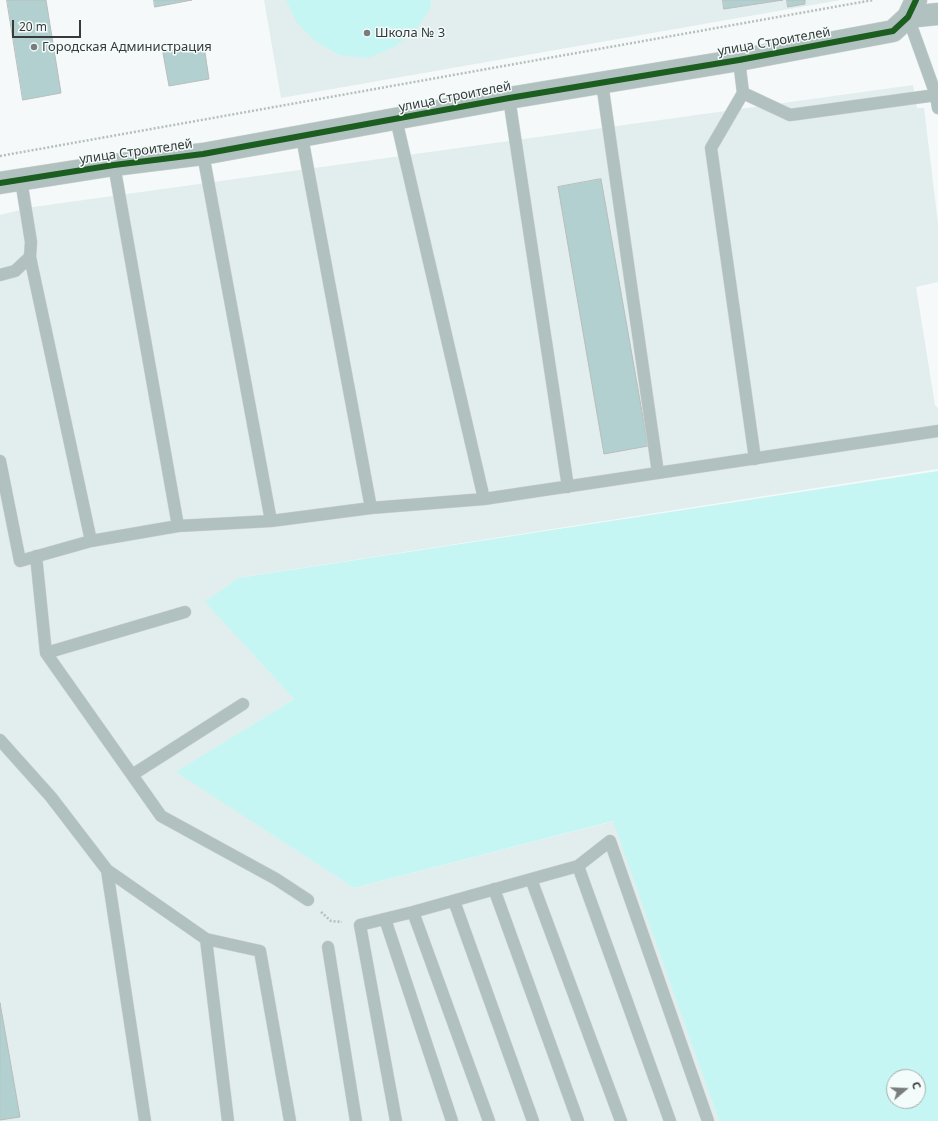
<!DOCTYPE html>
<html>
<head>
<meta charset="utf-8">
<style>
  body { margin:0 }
  #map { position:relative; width:938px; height:1121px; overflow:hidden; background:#f5f9f9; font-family:"Noto Sans",sans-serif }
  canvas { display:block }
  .north { position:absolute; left:886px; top:1069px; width:40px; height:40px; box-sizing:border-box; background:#f3fbfb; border:1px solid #a7aead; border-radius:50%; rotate:71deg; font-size:11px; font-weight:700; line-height:16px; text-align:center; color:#363a39 }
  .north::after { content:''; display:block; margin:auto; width:14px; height:18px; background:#797d7c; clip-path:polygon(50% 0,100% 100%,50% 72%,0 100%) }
  .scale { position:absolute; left:12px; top:20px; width:69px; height:18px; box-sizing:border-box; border:2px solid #363a39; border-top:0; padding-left:5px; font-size:12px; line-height:14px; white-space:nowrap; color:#363a39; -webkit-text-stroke:3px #f3fbfb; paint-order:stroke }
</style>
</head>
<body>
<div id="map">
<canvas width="938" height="1121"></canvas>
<div class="north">С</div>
<div class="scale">20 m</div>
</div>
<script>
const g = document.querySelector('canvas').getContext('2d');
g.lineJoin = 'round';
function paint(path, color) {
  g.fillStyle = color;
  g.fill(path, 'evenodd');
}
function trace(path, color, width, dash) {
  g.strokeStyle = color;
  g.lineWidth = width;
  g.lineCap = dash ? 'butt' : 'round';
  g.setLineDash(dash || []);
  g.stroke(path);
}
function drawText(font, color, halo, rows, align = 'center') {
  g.font = font + ' "Noto Sans",sans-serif';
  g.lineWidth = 3;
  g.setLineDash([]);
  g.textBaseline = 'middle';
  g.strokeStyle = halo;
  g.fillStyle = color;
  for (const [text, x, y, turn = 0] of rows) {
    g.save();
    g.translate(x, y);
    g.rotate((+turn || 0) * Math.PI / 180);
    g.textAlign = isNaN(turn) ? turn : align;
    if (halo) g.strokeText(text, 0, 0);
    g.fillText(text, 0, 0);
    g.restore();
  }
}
const built = new Path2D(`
  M264,0H841L281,98Z
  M913,85L917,108H924L938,223V282L916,287L935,405L938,408V469L238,578L206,602L294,699L177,772L354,888L614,821L719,1121H0V215L33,207Z`);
const green = new Path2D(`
  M286,0H431L430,9L415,31L394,47L368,58L340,55L316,42L297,23Z
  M938,471V1121H719L613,821L354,888L176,772L294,699L205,602L238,578ZM894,1077H918V1101H894Z`);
const building = new Path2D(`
  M7,0H46L61,93L23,100Z
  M154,0H192L155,7Z
  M723,0H783L724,9Z
  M787,0H805V4L788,7Z
  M204,46L209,79L169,86L163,53Z
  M601,179L648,446L604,454L558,187Z
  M0,1003L20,1117L0,1120Z`);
const path = new Path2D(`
  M0,156L873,0
  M321,912L331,921L342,922`);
const lane = new Path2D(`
  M908,17L936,95L938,108
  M739,60L743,93L790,115L936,95
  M602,83L658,473
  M743,93L711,148L755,459
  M509,98L568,487
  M396,119L484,499
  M302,137L371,508
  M203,154L271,521
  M114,165L178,526
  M30,257L91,541
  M0,275L15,271L30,257L31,242L21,180
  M0,461L20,561L91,541L178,526L271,521L371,508L484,499L938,431
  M36,556L46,653L161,816L276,879L308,900
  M46,653L185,612
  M0,740L51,797L107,870L206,939L260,951L290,1121
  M132,775L243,704
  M578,866L670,1121
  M107,870L145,1121
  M531,879L621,1121
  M494,889L578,1121
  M454,901L533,1121
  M413,912L489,1121
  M385,919L452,1121
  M206,939L228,1121
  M328,947L356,1121
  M396,1121L360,925L413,912L578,866L610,841L708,1121`);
const street = new Path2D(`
  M908,17L938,14
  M0,183L114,165L203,154L509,98L739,60L893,31L908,17L916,0`);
const cycleway = new Path2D(`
  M0,183L114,165L203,154L509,98L739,60L893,31L908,17L916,0`);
const markers = [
  [367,33,4,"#797d7c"],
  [34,47,4,"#797d7c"]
];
const poiNames = [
  ["Школа № 3",375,33],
  ["Городская Администрация",42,47]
];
const streetNames = [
  ["улица Строителей",774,42,-10],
  ["улица Строителей",455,97,-11],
  ["улица Строителей",136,152,-8]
];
paint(built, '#e2eeed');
paint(green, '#c5f6f3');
paint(building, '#b1d0cf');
trace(building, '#babdbd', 1);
trace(lane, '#d3d6d6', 13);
trace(street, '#d3d6d6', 23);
trace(path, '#b4bfbe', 2.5, [2, 2]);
trace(lane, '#b1c1c0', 12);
trace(street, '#b1c1c0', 22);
trace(cycleway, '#1b5e20', 6);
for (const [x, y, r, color] of markers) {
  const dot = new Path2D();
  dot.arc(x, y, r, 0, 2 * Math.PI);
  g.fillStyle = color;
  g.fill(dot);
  trace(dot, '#f3fbfb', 1.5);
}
drawText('13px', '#363a39', '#f3fbfb', poiNames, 'left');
drawText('13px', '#363a39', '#f3fbfb', streetNames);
</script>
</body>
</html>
